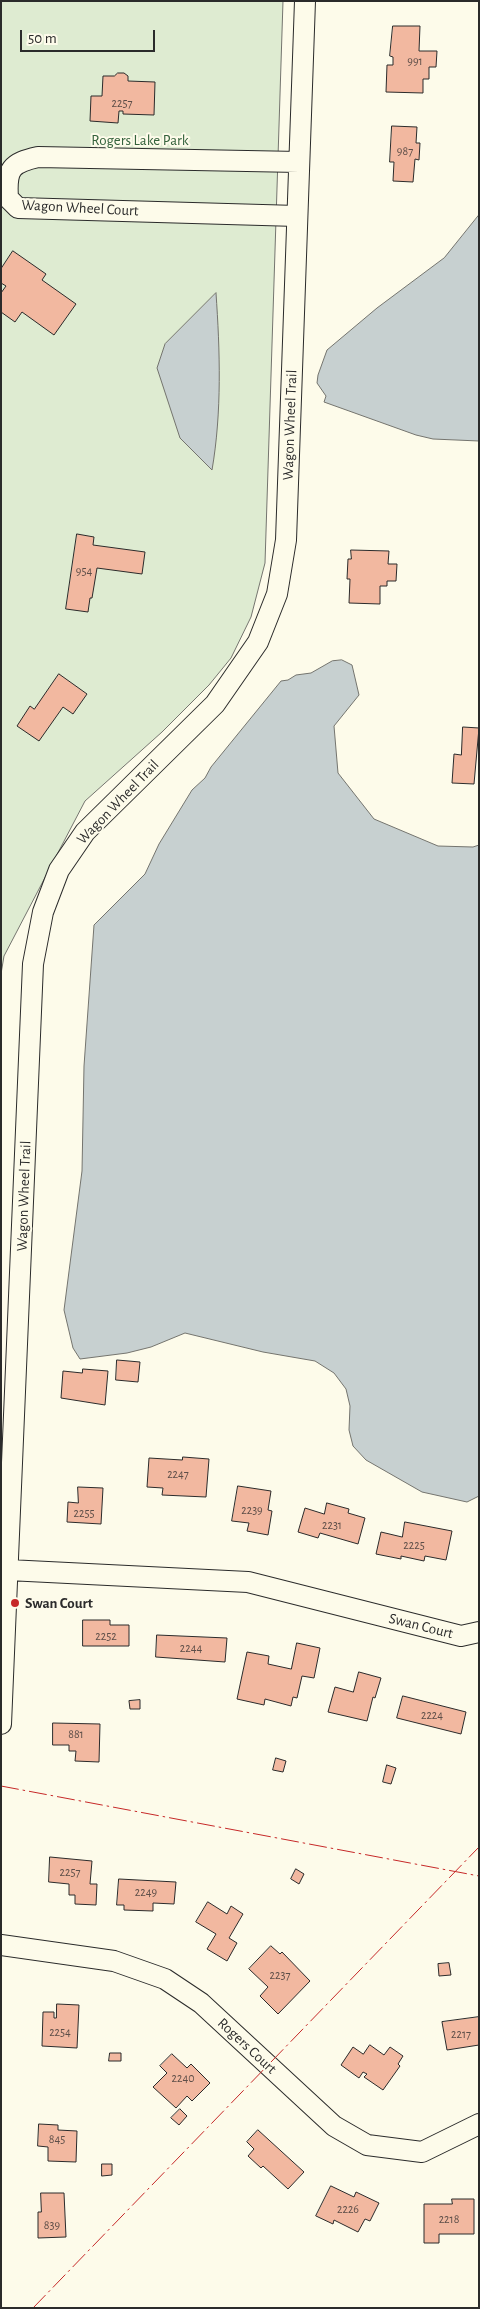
<!DOCTYPE html>
<html>
<head>
<meta charset="utf-8">
<style>
  body { margin:0 }
  #map { position:relative; width:480px; height:2309px; overflow:hidden; background:#fdfbea; font-family:"Alegreya Sans",sans-serif }
  canvas { display:block }
  .frame { position:absolute; inset:0; border:2px solid #2b2b2b; pointer-events:none }
  .scale { position:absolute; left:20px; top:30px; width:135px; height:22px; box-sizing:border-box; border:2px solid #2b2b2b; border-top:0; padding-left:6px; font-size:15px; line-height:18px; white-space:nowrap; color:#2b2b2b; -webkit-text-stroke:4px #fdfbea; paint-order:stroke }
</style>
</head>
<body>
<div id="map">
<canvas width="480" height="2309"></canvas>
<div class="frame"></div>
<div class="scale">50 m</div>
</div>
<script>
const g = document.querySelector('canvas').getContext('2d');
g.lineJoin = 'round';
function paint(path, color) {
  g.fillStyle = color;
  g.fill(path, 'evenodd');
}
function trace(path, color, width, dash) {
  g.strokeStyle = color;
  g.lineWidth = width;
  g.lineCap = dash ? 'butt' : 'round';
  g.setLineDash(dash || []);
  g.stroke(path);
}
function drawText(font, color, halo, rows, align = 'center') {
  g.font = font + ' "Alegreya Sans",sans-serif';
  g.lineWidth = 4;
  g.setLineDash([]);
  g.textBaseline = 'middle';
  g.strokeStyle = halo;
  g.fillStyle = color;
  for (const [text, x, y, turn = 0] of rows) {
    g.save();
    g.translate(x, y);
    g.rotate((+turn || 0) * Math.PI / 180);
    g.textAlign = isNaN(turn) ? turn : align;
    if (halo) g.strokeText(text, 0, 0);
    g.fillText(text, 0, 0);
    g.restore();
  }
}
const green = new Path2D(`
  M1,1H283L265,563L251,617L231,658L209,685L162,732L85,801L4,956L1,974Z`);
const water = new Path2D(`
  M479,215V441L433,439L416,435L324,402L326,396L317,383L318,375L327,350L377,308L444,258Z
  M216,293C220,351 222,412 212,470L180,438L157,368L165,344Z
  M342,660L352,665L359,695L334,726L338,773L374,819L438,846L473,847L479,845V1496L467,1502L422,1492L366,1460L353,1446L349,1430L350,1406L346,1389L334,1373L315,1361L263,1352L185,1333L151,1347L127,1353L80,1359L73,1348L64,1310L82,1171L84,1066L94,925L145,874L159,844L192,790L205,778L211,767L281,681L288,680L296,675L311,673L332,661Z`);
const building = new Path2D(`
  M393,26H420L419,51H437L436,67H429V79H423V93L386,92L387,65H393V57L390,56Z
  M118,73H124L128,76V81L155,82L154,115L123,114V111H119L118,123L90,121L91,96H102L103,76H114Z
  M392,126L417,127L416,143H420L419,160L415,159L413,182L393,181L394,162H390Z
  M13,251L46,274L42,280L76,304L54,335L22,312L15,322L1,312V293L6,286L1,283V269Z
  M77,534L94,537L93,545L145,552L142,574L97,568L92,598H90L88,612L66,609Z
  M351,550L389,551L388,564H397L396,581H387V586H380V604L349,603L350,579H347L348,559H351Z
  M59,674L87,694L73,714L63,707L39,741L17,726L30,706L34,709Z
  M463,727L479,728L474,784L452,783L454,754L461,755Z
  M117,1360L140,1362L138,1382L116,1380Z
  M83,1369L108,1371L105,1405L61,1398L63,1371L82,1373Z
  M183,1457L209,1459L206,1497L162,1495L163,1488L147,1487L149,1458L182,1460Z
  M238,1486L271,1491L268,1510L272,1511L268,1535L247,1531L249,1523L232,1521Z
  M78,1487L103,1488L101,1524L67,1522L68,1502L78,1503Z
  M327,1503L349,1509L348,1513L365,1518L358,1544L320,1533L318,1538L298,1532L305,1508L324,1514Z
  M405,1522L452,1531L446,1560L425,1556L424,1561L401,1556V1559L376,1554L381,1532L402,1537Z
  M83,1620H110V1625H129V1646H83Z
  M157,1635L227,1638L225,1662L156,1657Z
  M297,1643L320,1648L314,1678L302,1676L297,1698L293,1697L291,1706L265,1699L264,1705L237,1699L247,1652L269,1656L268,1664L291,1669Z
  M359,1672L381,1678L375,1698L373,1697L367,1721L328,1712L335,1687L353,1692Z
  M403,1696L466,1712L461,1734L397,1718Z
  M140,1700V1709H130L129,1701Z
  M53,1723L100,1724L99,1762L75,1761L76,1751H69V1745H53Z
  M276,1758L286,1761L283,1772L273,1770Z
  M387,1765L396,1768L391,1784L383,1782Z
  M50,1857L92,1861L90,1884H97L96,1905L75,1904V1895H69V1884L49,1882Z
  M296,1869L304,1874L299,1884L291,1879Z
  M119,1879L176,1882L174,1904L153,1903V1911L124,1910V1905H117Z
  M208,1902L227,1914L231,1906L243,1914L229,1938L237,1943L227,1961L207,1949L216,1934L196,1922Z
  M271,1946L280,1954L282,1952L310,1981L278,2014L260,1996L268,1987L249,1969Z
  M449,1963L451,1975L439,1976L438,1964Z
  M57,2004L79,2005L77,2048L42,2046L43,2012H54V2018H56Z
  M479,2017V2045L447,2050L442,2022Z
  M370,2045L384,2055L390,2047L403,2056L398,2064L400,2066L383,2090L364,2077L367,2074L363,2072L359,2078L341,2065L353,2047L363,2054Z
  M110,2053H121V2061H109Z
  M172,2054L187,2068L191,2064L210,2083L192,2101L187,2096L176,2108L153,2087L167,2073L160,2066Z
  M180,2109L187,2116L179,2125L171,2118Z
  M39,2124L58,2125V2130L77,2131L76,2162L48,2161V2147L38,2146Z
  M258,2130L304,2172L288,2189L263,2166L261,2168L248,2156L254,2149L247,2142Z
  M102,2164H112V2175L102,2176Z
  M331,2186L354,2197L356,2192L379,2203L370,2221L365,2219L358,2232L334,2220L333,2224L316,2216Z
  M41,2193H64L66,2237L38,2238V2212H41Z
  M452,2199H474V2234H439V2243H424V2204H452Z`);
const minor = new Path2D(`
  M297,216L18,208L8,198C6,169 11,163 38,157L299,162
  M8,1570L248,1582L461,1636L479,1632
  M1,1724L33,964L43,912L59,870L85,832L215,704L258,642L277,594L286,540L305,1
  M1,1945L114,1961L165,1979L201,2003L334,2126L367,2145L422,2152L479,2124`);
const power = new Path2D(`
  M1,1786L479,1876
  M33,2308L479,1847`);
const markers = [
  [15,1603,5,"#c62828"]
];
const numberNames = [
  ["991",415,61],
  ["2257",122,103],
  ["987",405,151],
  ["954",84,571],
  ["2247",178,1474],
  ["2239",252,1510],
  ["2255",84,1513],
  ["2231",332,1525],
  ["2225",414,1545],
  ["2252",106,1636],
  ["2244",191,1648],
  ["2224",432,1715],
  ["881",76,1734],
  ["2257",70,1872],
  ["2249",146,1892],
  ["2237",280,1975],
  ["2254",60,2032],
  ["2217",461,2034],
  ["2240",183,2078],
  ["845",57,2139],
  ["2226",348,2209],
  ["2218",449,2219],
  ["839",52,2225]
];
const parkNames = [
  ["Rogers Lake Park",140,140]
];
const streetNames = [
  ["Wagon Wheel Court",80,208,3],
  ["Wagon Wheel Trail",290,425,-88],
  ["Wagon Wheel Trail",118,802,-46],
  ["Wagon Wheel Trail",24,1196,-88],
  ["Swan Court",421,1626,14],
  ["Rogers Court",247,2046,43]
];
const poiNames = [
  ["Swan Court",25,1603]
];
paint(green, '#deebd1');
trace(green, '#74746e', 1);
paint(water, '#c7d0d0');
trace(water, '#74746e', 1);
paint(building, '#f2b8a0');
trace(building, '#2b2b2b', 1);
trace(minor, '#2b2b2b', 22);
trace(minor, '#fdfbea', 20);
trace(power, '#c62828', 1, [18, 4, 2.5, 4]);
for (const [x, y, r, color] of markers) {
  const dot = new Path2D();
  dot.arc(x, y, r, 0, 2 * Math.PI);
  g.fillStyle = color;
  g.fill(dot);
  trace(dot, '#fdfbea', 2);
}
drawText('12px', '#5d4e48', null, numberNames);
drawText('15px', '#34623c', '#fdfbea', parkNames);
drawText('15px', '#2b2b2b', '#fdfbea', streetNames);
drawText('bold 15px', '#2b2b2b', '#fdfbea', poiNames, 'left');
</script>
</body>
</html>
